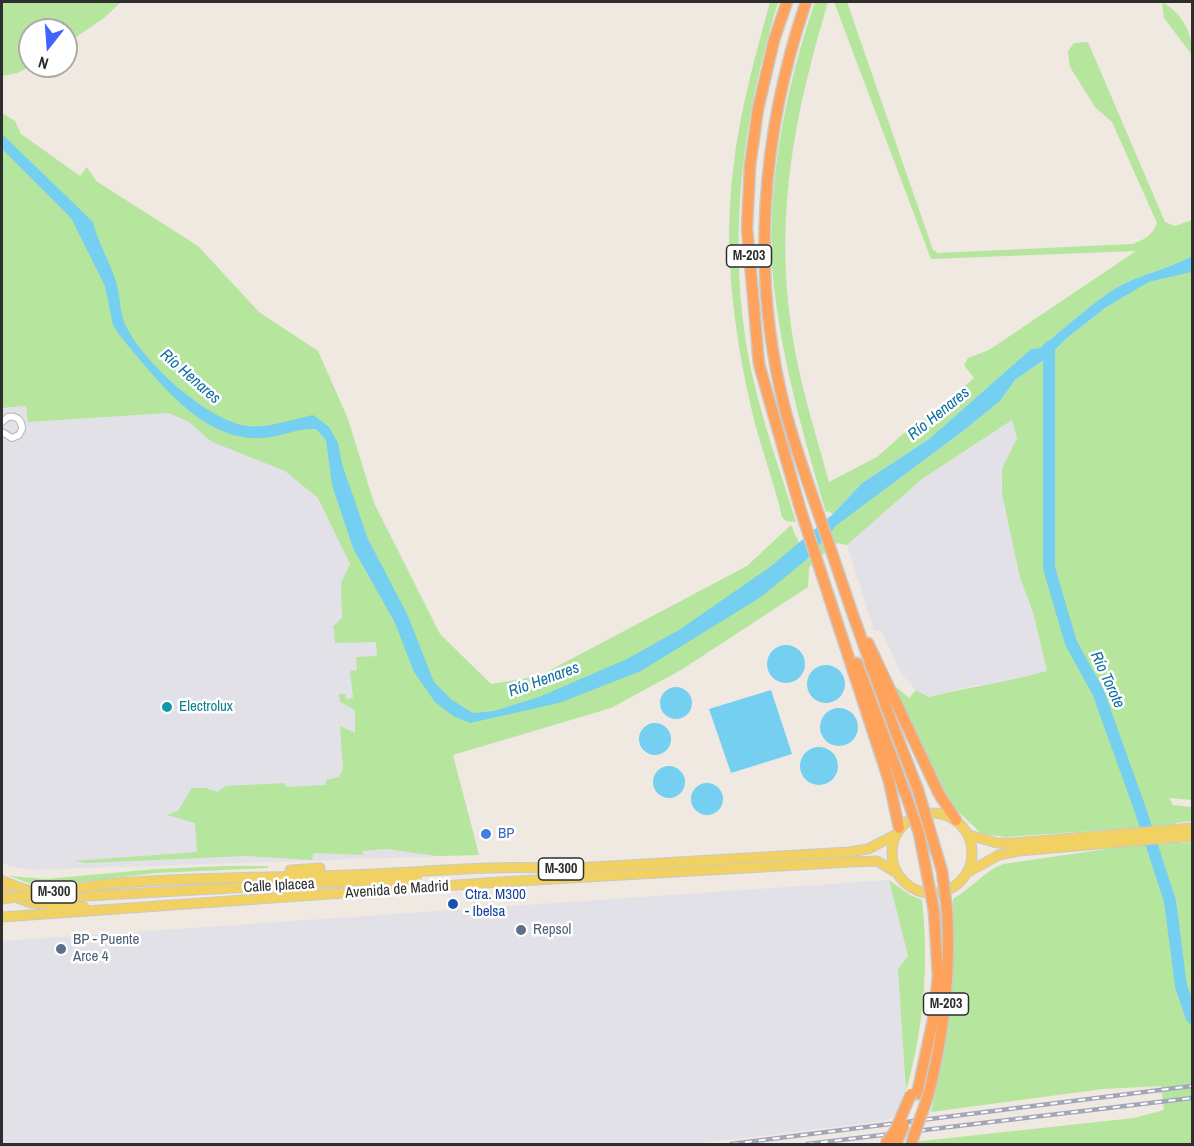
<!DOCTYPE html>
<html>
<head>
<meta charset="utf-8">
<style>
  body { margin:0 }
  #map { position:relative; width:1194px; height:1146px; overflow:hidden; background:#efe9e1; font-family:"Archivo Narrow",sans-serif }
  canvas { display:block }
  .frame { position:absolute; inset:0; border:3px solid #2e2e2e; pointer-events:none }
  .north { position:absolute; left:18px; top:18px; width:60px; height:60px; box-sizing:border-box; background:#fff; border:2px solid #ababab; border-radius:50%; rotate:197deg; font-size:16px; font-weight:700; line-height:24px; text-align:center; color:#2e2e2e }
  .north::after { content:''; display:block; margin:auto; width:21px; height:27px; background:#4264fb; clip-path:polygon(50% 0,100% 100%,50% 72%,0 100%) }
</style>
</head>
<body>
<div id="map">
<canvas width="1194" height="1146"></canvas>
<div class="frame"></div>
<div class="north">N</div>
</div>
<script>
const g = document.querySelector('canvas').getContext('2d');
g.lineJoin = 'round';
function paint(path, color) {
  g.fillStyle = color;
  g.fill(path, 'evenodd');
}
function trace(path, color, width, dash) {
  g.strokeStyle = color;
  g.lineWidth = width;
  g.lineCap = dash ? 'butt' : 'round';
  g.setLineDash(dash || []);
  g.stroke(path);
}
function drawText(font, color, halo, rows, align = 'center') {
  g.font = font + ' "Archivo Narrow",sans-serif';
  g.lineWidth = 5;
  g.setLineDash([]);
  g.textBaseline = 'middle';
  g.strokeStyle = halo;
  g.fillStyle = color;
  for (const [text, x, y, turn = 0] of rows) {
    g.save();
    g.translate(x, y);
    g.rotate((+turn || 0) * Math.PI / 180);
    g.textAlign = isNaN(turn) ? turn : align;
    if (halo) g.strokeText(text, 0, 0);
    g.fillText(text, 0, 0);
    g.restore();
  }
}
const industrial = new Path2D(`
  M26,406L28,422L169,413L195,423L312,481L470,818L479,855L29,870L2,864V408Z
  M1012,420L1017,438L1001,479L1002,494L1020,578L1033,612L1047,672L997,685H976L929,697L916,690L902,675L881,630L874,631L847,545L922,479Z
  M889,880L908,956L898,969L906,1091L895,1116L884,1121L694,1144H2V941Z`);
const green = new Path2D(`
  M2,2H121L104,18L66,44V30H30V66L18,73L2,76Z
  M770,2H778C742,120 726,242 750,365C761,418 780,470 796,522L786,521L782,517C774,481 760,447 752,411C734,334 723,250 733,171C739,113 755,57 770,2Z
  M815,2H828C795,113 775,210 791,326C798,379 815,431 829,482L877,457L903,434L933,414L974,378L964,365L968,358L989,350L1136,251L931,259L834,2H847L933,250L938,253L1132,244C1144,240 1152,236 1157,223L1112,122L1095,107L1070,67L1068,51L1074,43L1088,42L1165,222L1175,226L1192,220V256C1168,270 1140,273 1116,288C1089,305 1065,328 1040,348L1031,349L929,439L862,483L833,514L828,511L826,512C804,438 783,365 774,287C764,196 785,88 815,2Z
  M1162,2C1182,13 1193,33 1192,55L1164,18Z
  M2,113L15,121L21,134L80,176L87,167L96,181L198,246L259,312L318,351L348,419L374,503L440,634L491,684L539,676L747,566L791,525L806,559L837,525L963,431L1000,401L1015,380L1048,357L1067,338L1105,308L1149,282L1192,272V800L1169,798L1173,805L1192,807V821L1176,823L1179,843L1192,842V1144H894L1134,1118L1164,1110L1161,1086L1103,1089L931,1112C950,1036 956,977 953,899C972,888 983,872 1003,864L1121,847L1119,829L1006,837L982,834L949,803L894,691V685L909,698L916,690L929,697C969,687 1008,682 1047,671L1033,612L1020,578L1002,494V469L1017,438L1012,420L922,479L847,545L836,543L809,567L808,587L681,670L611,708L453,755L479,855L437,856L386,849L363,851V855L314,853L312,860L246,856L87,863L74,861L197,852L195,823L167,815L178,811L192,788H205L217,792L226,786L285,783L286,787L326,785V780L339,777L343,769L340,726L355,733V710L340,702L339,694H346V699L353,698L350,671L357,670L356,657L377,656L376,642L335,643L334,628H331L342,618L341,583L350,564L318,498L285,471L212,442L189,422L169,413L28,422L26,406L2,408Z
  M226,866H268V868L156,873L40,887L9,876L46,879L156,869Z
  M889,880L910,895L922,900C929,966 924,1027 906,1091L898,969L908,956Z`);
const water = new Path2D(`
  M2,134L93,222C98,244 110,261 116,282C121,297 119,316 128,330C147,365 206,419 246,426C267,429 293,419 313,415L329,427L338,443L342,464L368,539L408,616L434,682L452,700L473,713L494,711L539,697L627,659L679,630L770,567L833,514L862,483L929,439L1031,349L1040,348C1065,328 1089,305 1116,288C1141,273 1168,270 1192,256V272L1149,282L1105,308L1067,338L1048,357L1015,380L1000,401L963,431L837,525L806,560L761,597L641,671L559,703L470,723L453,716L435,702L414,672L395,623L353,548L332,485L326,440L316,429C297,428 281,437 262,438C201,442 155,377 120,336L113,325L105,286L71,218L2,149Z
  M767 664a19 19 0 1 1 38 0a19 19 0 1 1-38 0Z
  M807 684a19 19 0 1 1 38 0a19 19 0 1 1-38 0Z
  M660 703a16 16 0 1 1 32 0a16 16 0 1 1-32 0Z
  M771,690L792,754L731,773L709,709Z
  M820 727a19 19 0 1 1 38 0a19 19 0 1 1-38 0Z
  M639 739a16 16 0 1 1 32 0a16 16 0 1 1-32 0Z
  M800 766a19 19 0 1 1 38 0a19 19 0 1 1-38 0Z
  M653 782a16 16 0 1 1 32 0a16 16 0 1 1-32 0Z
  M691 799a16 16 0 1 1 32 0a16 16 0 1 1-32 0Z`);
const river = new Path2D(`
  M1049,347V568L1071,643L1098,692L1140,809L1170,901L1181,986L1192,1018`);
const street = new Path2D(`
  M2,422L8,417C16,415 22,420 22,429L19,435L12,438L2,432`);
const primary = new Path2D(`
  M892 853a40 40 0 1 1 80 0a40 40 0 1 1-80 0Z
  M969,835L997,843H1015L1192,828
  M290,870L320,868
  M968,872L999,855L1018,851L1192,836
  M2,881L35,893L67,897L416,878
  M107,884C188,877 268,878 349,875C419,873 489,864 559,869L849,852L868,849L895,835
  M2,892L31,903L84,907
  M2,917L500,882L850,862L877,861L897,873`);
const highway = new Path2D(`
  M787,2L774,40L758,109L750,166L747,228L759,364L800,508L889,781L899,828
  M806,2C761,134 750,277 786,413C798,458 815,502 830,547C857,629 886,709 918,790
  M868,643L939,794L956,820
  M857,663L907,798
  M917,1094L934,1015L938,976L934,911
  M928,1096C944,1034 951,975 947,910`);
const rail = new Path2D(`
  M731,1144L1192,1086
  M807,1144L1192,1098`);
const primaryBridge = new Path2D(`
  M2,899L107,884`);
const highwayBridge = new Path2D(`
  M918,790L942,871L947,910
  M907,798L919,833L934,911
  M885,1144L895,1131L911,1094
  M896,1144L904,1125
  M911,1144L928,1096`);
const markers = [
  [167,707,6,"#0f9aa8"],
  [486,834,6,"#3f7fe0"],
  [453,904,6,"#1a4fb4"],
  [521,930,6,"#5c6f8a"],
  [61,949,6,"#5c6f8a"]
];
const shields = [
  [749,256,45],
  [561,869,45],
  [54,892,45],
  [946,1004,45]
];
const shieldNames = [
  ["M-203",749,256],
  ["M-300",561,869],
  ["M-300",54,892],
  ["M-203",946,1004]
];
const cultureNames = [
  ["Electrolux",179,707]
];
const shopNames = [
  ["BP",498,834]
];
const streetNames = [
  ["Calle Iplacea",279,886,-3],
  ["Avenida de Madrid",397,890,-4]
];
const transitNames = [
  ["Ctra. M300",465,895],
  ["- Ibelsa",465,912]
];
const serviceNames = [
  ["Repsol",533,930],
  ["BP - Puente",73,940],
  ["Arce 4",73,957]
];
const waterNames = [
  ["Río Henares",190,377,41],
  ["Río Henares",939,414,-39],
  ["Río Henares",544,680,-20],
  ["Río Torote",1107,680,65]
];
paint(industrial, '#e3e1e8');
paint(green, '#b6e59e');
paint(water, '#75cff0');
trace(river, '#75cff0', 12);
trace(street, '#b4b7c1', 8);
trace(primary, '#c9c9c9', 11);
trace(highway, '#c9c9c9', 13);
trace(street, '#fff', 6);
trace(primary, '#f2d163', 9);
trace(highway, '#ffa35c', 10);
trace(rail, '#a3a6b8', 4.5);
trace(rail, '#fff', 2, [7]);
trace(primaryBridge, '#c9c9c9', 11, []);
trace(highwayBridge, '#c9c9c9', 13, []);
trace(primaryBridge, '#f2d163', 9);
trace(highwayBridge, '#ffa35c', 10);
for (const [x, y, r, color] of markers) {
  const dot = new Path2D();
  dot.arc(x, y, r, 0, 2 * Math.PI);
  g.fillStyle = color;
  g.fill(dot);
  trace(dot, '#fff', 2);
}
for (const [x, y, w] of shields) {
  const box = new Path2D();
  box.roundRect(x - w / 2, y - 11, w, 22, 4.5);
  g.fillStyle = '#fff';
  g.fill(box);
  trace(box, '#2e2e2e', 1.5);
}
drawText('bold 14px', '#2e2e2e', null, shieldNames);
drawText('15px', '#0d838f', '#fff', cultureNames, 'left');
drawText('15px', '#366cbe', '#fff', shopNames, 'left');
drawText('15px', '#2e2e2e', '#fff', streetNames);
drawText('15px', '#164399', '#fff', transitNames, 'left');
drawText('15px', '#4e5e75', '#fff', serviceNames, 'left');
drawText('italic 16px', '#0d6fa3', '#fff', waterNames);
</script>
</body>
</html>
